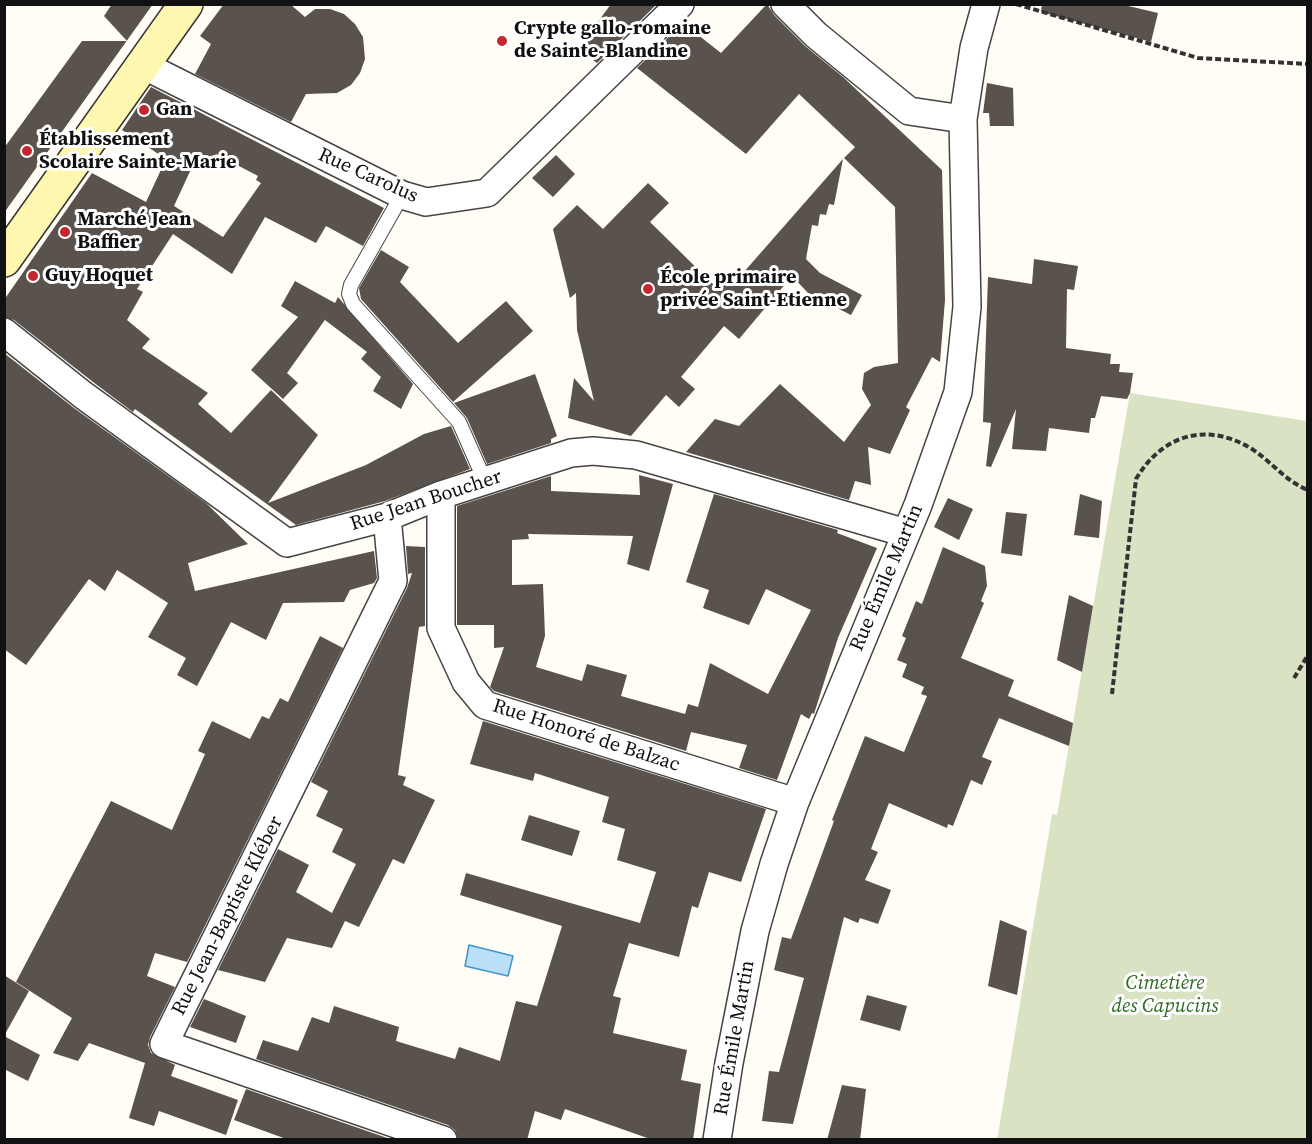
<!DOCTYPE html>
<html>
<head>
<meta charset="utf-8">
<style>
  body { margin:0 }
  #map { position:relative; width:1312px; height:1144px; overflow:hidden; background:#fffdf5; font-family:"Source Serif 4",serif }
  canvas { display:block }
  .frame { position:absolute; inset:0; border:6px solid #111; pointer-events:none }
</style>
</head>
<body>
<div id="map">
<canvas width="1312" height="1144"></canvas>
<div class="frame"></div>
</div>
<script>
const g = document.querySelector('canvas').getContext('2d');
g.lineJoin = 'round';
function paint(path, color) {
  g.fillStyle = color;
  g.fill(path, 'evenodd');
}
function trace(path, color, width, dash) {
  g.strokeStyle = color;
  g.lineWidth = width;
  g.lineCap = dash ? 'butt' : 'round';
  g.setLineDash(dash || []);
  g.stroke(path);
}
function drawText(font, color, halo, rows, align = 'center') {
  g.font = font + ' "Source Serif 4",serif';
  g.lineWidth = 6;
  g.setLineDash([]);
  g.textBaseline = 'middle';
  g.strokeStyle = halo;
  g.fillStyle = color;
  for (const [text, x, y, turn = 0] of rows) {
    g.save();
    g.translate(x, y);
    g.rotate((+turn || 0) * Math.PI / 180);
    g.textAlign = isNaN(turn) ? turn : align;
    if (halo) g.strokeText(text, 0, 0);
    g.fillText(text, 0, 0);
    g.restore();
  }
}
const cemetery = new Path2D(`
  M1130,393L1307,421V1139L997,1140L1048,838L1052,814L1057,815Z`);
const water = new Path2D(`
  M469,945L513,956L508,976L465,966Z`);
const building = new Path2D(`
  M112,4H153L4,213V148L82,41H127L104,16Z
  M224,4H290L305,17L315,9H330L344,14L355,24L363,37L365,59L360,73L351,85L337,93L306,94L291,122L195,74L211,44L200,36Z
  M611,4H657L597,63L578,49Z
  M767,4L774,15L805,46L843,77L942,170L945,300L940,362L932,357L906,407L910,410L890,454L868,447L871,485L855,481L849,500L686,452L715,419L739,426L780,384L844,442L871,405L862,389L864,373L874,367L898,363L895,207L844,158L855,147L799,94L746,154L637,68L683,23L721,53Z
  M1042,4H1120L1158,13L1151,42L1041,12Z
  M987,83L1013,88L1014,126H990L989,113H983Z
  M151,87L384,208L363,246L326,226L316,243L265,217L232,274L173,234L137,289L143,292L127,320L150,339L142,348L208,393L198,404L231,433L271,390L318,435L268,503L366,465L424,434L451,426L470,469L385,501L296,525L135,409L133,412L93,382L14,320L4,317V300L92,173L146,202L166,159L122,130ZM198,154L213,160L216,154L258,176L256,180L261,183L223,237L174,206Z
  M556,155L575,174L553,197L532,178Z
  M843,159L834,205L829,204L826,215L820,214L818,226L812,225L806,259L820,273L862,295L851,315L808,293L792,276L739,339L724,326L681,377L695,389L679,407L666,395L631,436L568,418L574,378L594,401L577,330L576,293L570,298L553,229L577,205L603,229L648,183L669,203L650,222L718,289L737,268L743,273Z
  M381,250L409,267L400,282L458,343L506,301L533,331L453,402L361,299L359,288Z
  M1034,259L1078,266L1074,290L1067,289L1066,348L1111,354L1110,364H1120L1119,372L1133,373L1130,393L1127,399L1101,396L1095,418H1091L1089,433L1049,428L1046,451L1012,449L1016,409L991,467L986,466L991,423L983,422L988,277L1032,284Z
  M295,281L335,303L338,297L413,384L401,409L373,391L381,377L361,359L367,352L325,320L327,317L287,373L298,383L283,399L251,370L298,317L281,306Z
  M4,353L74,408L206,503L248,544L188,563L195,591L374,551L377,578L374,583L350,590L344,602L283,603L266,640L231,622L197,686L177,675L186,658L148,637L168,603L117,570L105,591L89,579L26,665L4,649Z
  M535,374L557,436L551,439V443L487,464L467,418L454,403Z
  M639,475L673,484L649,571L627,564L633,536L528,534L529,539L512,540V585L543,584L545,636L536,667L582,681L587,664L627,675L621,696L685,714L688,704L698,707L710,663L768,694L811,610L766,589L749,625L703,608L709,590L686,582L714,494L838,530L837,533L877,548L838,638L814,714L812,713L809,719L801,714L777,780L739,768L747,745L691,732L686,751L494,691L490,687L504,647L494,648V625H457V506L551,476V491L640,495Z
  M1080,494L1102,501L1099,538L1074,535Z
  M948,498L973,509L959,540L934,527Z
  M1006,512L1027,514L1022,556L1001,553Z
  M406,546L425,547V626L419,627L398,775L406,777L403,785L435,800L404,864L393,859L359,927L345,921L332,948L287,938L265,982L218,970L278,849L309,865L296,892L332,913L356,864L332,852L343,829L316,816L328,791L311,782L407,588L412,573L408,574Z
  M943,547L985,566L987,586L981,601L984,603L961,658L1014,680L1008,696L1073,723L1069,746L999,718L982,757L992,761L982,785L971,780L953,826L948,824L947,828L889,803L871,849L878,852L865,880L891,890L878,924L860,918L858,923L844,917L793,1124L762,1121L769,1071L779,1072L804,978L774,970L782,937L791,939L834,821L832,820L865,736L904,752L927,696L921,694L924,687L902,677L907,664L897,660L906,638L902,636L916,601L922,604Z
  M1069,595L1093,606L1082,672L1057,660Z
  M320,636L343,648L187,962L155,953L147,976L175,987L150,1037L148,1045L151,1053L175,1065L171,1076L238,1100L226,1135L159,1111L154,1126L129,1118L145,1063L89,1043L78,1061L53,1053L72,1018L16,982L111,801L172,830L205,754L198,751L212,721L250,739L262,716L269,719L280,698L288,702Z
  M483,721L766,809L741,882L709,872L698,908L692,906L679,957L629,943L613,996L621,998L613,1033L687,1050L681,1080L701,1084L693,1140H653L565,1109L561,1120L535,1111L527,1140H458L455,1130L448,1125L256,1059L263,1040L298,1051L312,1017L329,1023L334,1006L399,1027L396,1041L455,1059L459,1047L500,1061L516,1001L537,1006L562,926L460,895L466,873L640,923L656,872L617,860L625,829L602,822L609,797L535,773L533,781L470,764Z
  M529,815L580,831L572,856L521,840Z
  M1000,920L1027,931L1017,995L988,986Z
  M4,975L29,991L4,1036Z
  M867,995L907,1006L900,1031L860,1020Z
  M204,999L246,1016L236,1043L190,1027Z
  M4,1036L40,1055L28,1081L4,1069Z
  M842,1085L866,1089L860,1140H827Z
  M246,1089L393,1140H289L234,1120Z`);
const path = new Path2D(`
  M1016,4L1198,58L1308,64
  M1294,678L1308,655
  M1112,694L1136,479C1162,435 1206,421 1252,449C1272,462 1285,481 1308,490`);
const service = new Path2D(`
  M402,195L351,285L349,294L353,304L459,422L485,481`);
const minor = new Path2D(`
  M785,4L816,35L909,111L963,119
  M143,65L402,195L426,202L487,193L680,4
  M4,332L83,395L287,543L387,517L441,495L571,453L593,451L636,455L906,533
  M441,495V628L466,682L485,705L795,802
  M387,517L393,581L164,1044L443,1140
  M717,1140L729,1063L755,931L774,864L795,802L918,505L958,392L967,307L963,119L974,48L986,4`);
const secondary = new Path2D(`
  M4,260L186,4`);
const markers = [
  [502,41,6,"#c4262e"],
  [144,110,6,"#c4262e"],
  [27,151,6,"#c4262e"],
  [65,232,6,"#c4262e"],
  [33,276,6,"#c4262e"],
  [648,289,6,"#c4262e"]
];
const poiNames = [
  ["Crypte gallo-romaine",514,29],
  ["de Sainte-Blandine",514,52],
  ["Gan",156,110],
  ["Établissement",39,140],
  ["Scolaire Sainte-Marie",39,163],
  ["Marché Jean",77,220],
  ["Baffier",77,243],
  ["Guy Hoquet",45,276],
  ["École primaire",660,278],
  ["privée Saint-Etienne",660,301]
];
const streetNames = [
  ["Rue Carolus",368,176,24],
  ["Rue Jean Boucher",426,501,-18],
  ["Rue Émile Martin",887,578,-67],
  ["Rue Honoré de Balzac",586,736,18],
  ["Rue Jean-Baptiste Kléber",228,916,-63],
  ["Rue Émile Martin",735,1038,-80]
];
const parkNames = [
  ["Cimetière",1165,984],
  ["des Capucins",1165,1007]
];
paint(cemetery, '#d9e3c4');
paint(water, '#b9e0f7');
trace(water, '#3f96cf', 1.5);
paint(building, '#5a524d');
trace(service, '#444', 16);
trace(minor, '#444', 30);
trace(secondary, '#333', 36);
trace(path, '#333', 4, [6, 3]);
trace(service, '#fff', 14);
trace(minor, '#fff', 27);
trace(secondary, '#fff6b0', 33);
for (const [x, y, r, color] of markers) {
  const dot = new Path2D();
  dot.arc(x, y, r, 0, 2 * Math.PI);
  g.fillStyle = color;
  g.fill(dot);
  trace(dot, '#fff', 2);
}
drawText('bold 20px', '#111', '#fff', poiNames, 'left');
drawText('20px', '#111', '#fff', streetNames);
drawText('italic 20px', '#2f6b1f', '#fff', parkNames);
</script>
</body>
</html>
